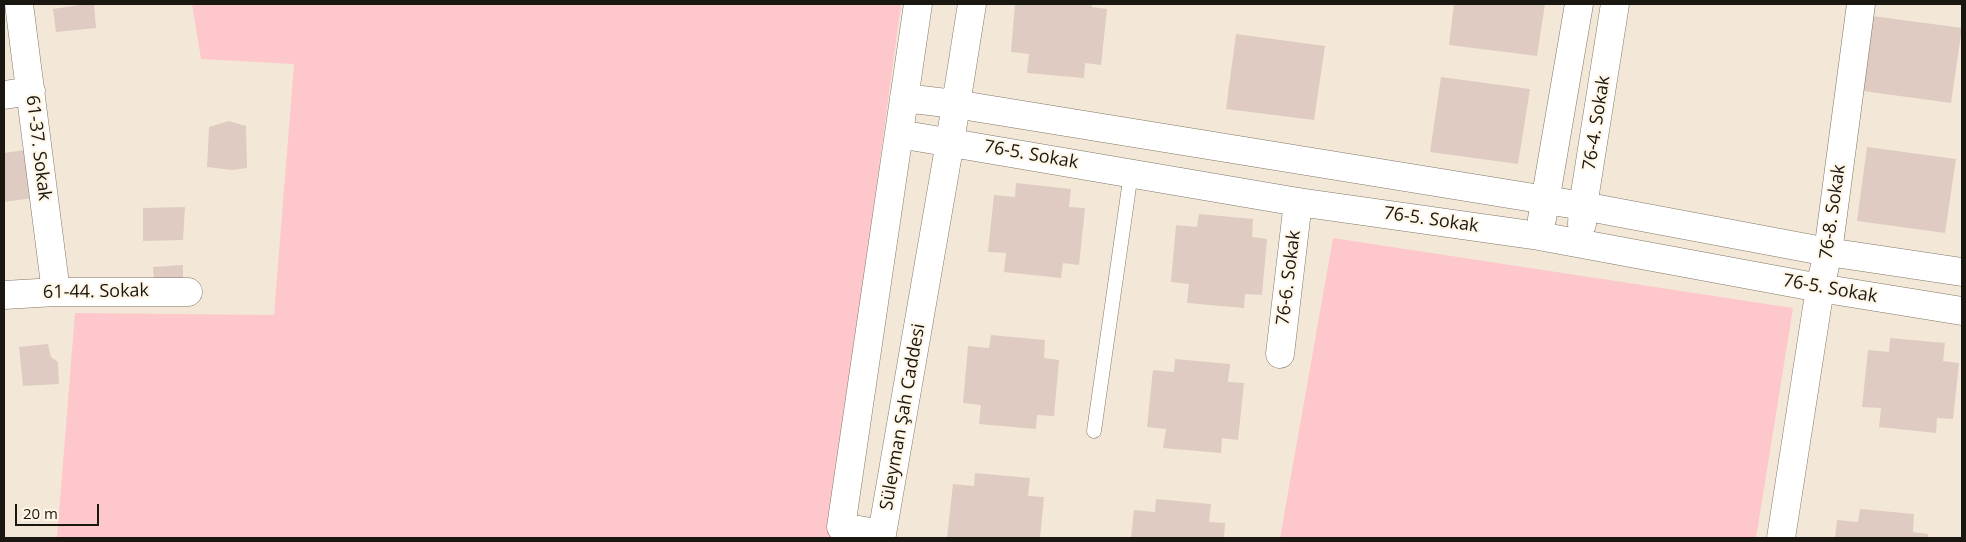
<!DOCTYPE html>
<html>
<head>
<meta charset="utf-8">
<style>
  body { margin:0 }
  #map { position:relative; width:1966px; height:542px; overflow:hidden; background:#f3e8d7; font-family:"Open Sans",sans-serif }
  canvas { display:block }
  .frame { position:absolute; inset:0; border:5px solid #1a1610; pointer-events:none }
  .scale { position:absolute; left:15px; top:504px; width:84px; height:22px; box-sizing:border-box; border:2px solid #1a1610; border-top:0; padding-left:6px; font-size:15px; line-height:18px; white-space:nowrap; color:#1a1610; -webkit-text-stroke:4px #fff6e8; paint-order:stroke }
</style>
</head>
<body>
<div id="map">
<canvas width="1966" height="542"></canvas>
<div class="frame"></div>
<div class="scale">20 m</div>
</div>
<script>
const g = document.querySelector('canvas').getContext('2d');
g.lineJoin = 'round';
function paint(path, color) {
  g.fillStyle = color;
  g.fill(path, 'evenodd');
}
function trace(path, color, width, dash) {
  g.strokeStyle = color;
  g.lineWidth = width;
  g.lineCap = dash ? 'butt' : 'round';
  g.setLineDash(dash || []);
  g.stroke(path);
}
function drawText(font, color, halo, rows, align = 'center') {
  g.font = font + ' "Open Sans",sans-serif';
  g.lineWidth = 4.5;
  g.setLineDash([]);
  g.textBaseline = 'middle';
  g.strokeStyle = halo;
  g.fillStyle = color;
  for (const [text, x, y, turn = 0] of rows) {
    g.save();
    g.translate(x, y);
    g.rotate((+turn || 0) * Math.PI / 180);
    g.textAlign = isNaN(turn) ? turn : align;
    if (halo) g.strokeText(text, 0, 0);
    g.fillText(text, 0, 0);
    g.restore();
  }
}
const green = new Path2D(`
  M192,4H901L831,524L843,538H57L75,313L274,315L294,64L201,59Z
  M1333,238L1793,308L1756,538H1280Z`);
const building = new Path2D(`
  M86,4H94L96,28L56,32L53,9Z
  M1015,4H1092V7L1107,9L1101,65L1085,63L1084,78L1027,73L1029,54L1011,52Z
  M1454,4H1545L1537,56L1449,45Z
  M1873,16L1962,28L1951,103L1863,91Z
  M1236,34L1325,46L1314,120L1226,109Z
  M1441,77L1530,89L1518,164L1430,152Z
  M229,121L246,126L247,168L232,170L207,167L209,127Z
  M1867,147L1956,159L1945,233L1857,221Z
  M32,149L40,197L4,202V153Z
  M1016,183L1071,189L1069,207L1085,208L1079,265L1063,263L1061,278L1004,272L1006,253L988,252L994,195L1015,197Z
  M185,207L183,240L143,241V208Z
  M1199,214L1253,219L1252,237L1267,239L1262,295L1245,294L1244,308L1187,303L1189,284L1171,282L1176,225L1197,227Z
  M183,265V280L154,282L153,267Z
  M991,335L1045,340L1044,358L1059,360L1054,416L1037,415L1036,429L979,424L981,405L963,403L968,346L989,348Z
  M1890,338L1945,343L1943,361L1959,363L1953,419L1937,418L1936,433L1879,427L1881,408L1862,407L1868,350L1889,352Z
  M48,344L51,357L58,362L59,384L23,386L19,347Z
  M1175,359L1230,364L1228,382L1244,383L1238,440L1222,438L1221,453L1163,448L1166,429L1147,427L1153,370L1174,372Z
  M975,473L1030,478L1028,496L1044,497L1040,538H947L953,484L974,486Z
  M1156,499L1211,504L1209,522L1225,523L1224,538H1131L1134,510L1155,512Z
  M1860,509L1914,514L1913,532L1928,534V538H1835L1837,520L1858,522Z`);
const lane = new Path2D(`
  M1094,431L1131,173`);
const street = new Path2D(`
  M19,4L56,292
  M918,4L841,527L882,534L950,142L972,4
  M4,95L31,91
  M904,98L955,104L1583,206L1828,252L1962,272
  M899,134L1298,202L1539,236L1820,288L1962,311
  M1542,219L1579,4
  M1582,224L1583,206L1615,4
  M4,295L56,292H188
  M1280,354L1298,202
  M1781,538L1820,288L1828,252L1861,4`);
const streetNames = [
  ["76-4. Sokak",1597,123,-81],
  ["61-37. Sokak",38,148,83],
  ["76-5. Sokak",1031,155,10],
  ["76-8. Sokak",1833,212,-82],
  ["76-5. Sokak",1431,220,8],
  ["76-6. Sokak",1289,278,-83],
  ["76-5. Sokak",1830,289,10],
  ["61-44. Sokak",96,292,-1],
  ["Süleyman Şah Caddesi",903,417,-80]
];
paint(green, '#fdc7cb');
paint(building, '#dfcbc2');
trace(lane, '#817767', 15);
trace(street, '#817767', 29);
trace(lane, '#fff', 14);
trace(street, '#fff', 28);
drawText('18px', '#1a1610', '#fff6e8', streetNames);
</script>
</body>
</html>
